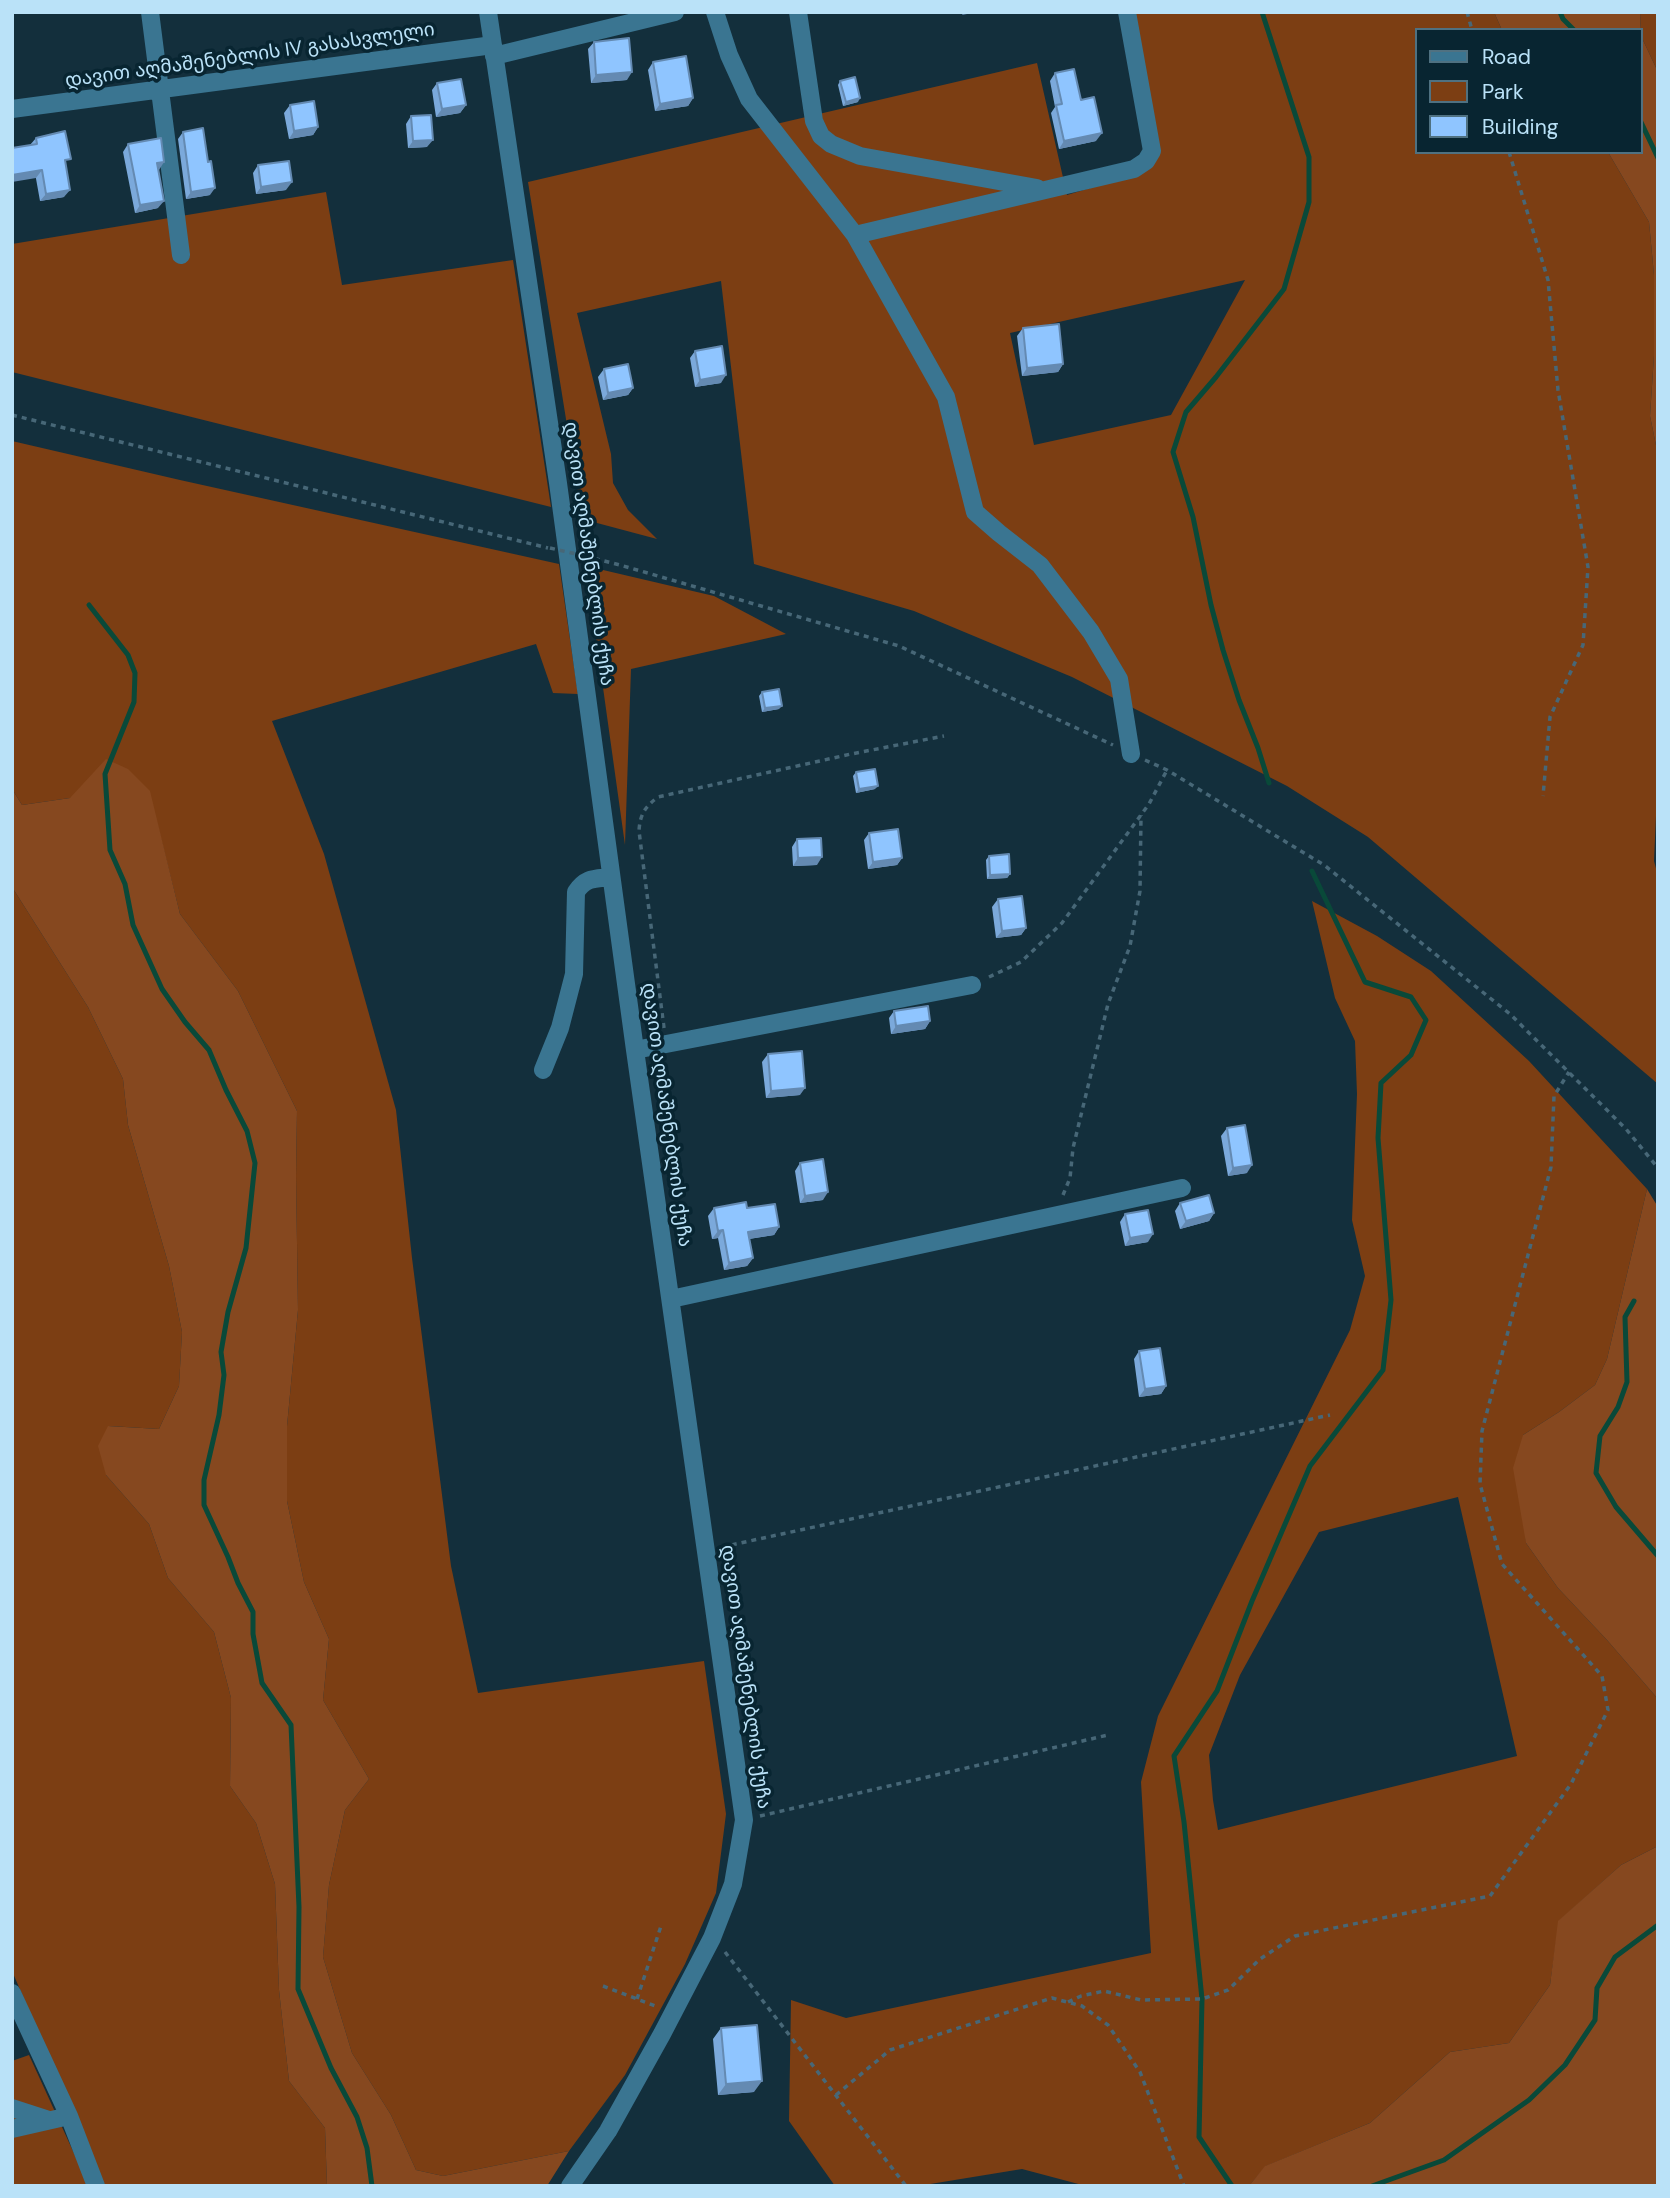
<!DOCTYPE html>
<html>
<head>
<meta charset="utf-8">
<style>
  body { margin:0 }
  #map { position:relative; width:1670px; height:2198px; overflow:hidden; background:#132f3c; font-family:"DM Sans",sans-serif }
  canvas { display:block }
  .frame { position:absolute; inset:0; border:14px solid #bae2f8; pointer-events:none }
  .legend { position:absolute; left:1415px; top:28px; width:228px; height:126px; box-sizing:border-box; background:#082531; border:2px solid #4f7181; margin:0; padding:9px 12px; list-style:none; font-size:21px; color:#bae2f8 }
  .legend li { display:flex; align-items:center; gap:14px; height:35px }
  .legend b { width:35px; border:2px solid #4f7181 }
</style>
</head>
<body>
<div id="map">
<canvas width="1670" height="2198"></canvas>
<div class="frame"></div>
<ul class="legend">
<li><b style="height:9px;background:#3a7591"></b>Road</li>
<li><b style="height:19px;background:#7c3e13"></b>Park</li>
<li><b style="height:19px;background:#8fc5ff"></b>Building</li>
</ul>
</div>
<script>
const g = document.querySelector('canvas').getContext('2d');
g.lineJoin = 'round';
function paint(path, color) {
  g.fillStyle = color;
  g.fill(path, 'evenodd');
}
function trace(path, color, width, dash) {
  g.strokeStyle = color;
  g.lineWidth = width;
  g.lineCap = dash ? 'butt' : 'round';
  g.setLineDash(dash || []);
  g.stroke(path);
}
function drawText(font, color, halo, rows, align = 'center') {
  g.font = font + ' "DM Sans","Noto Sans Georgian",sans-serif';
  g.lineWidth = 7;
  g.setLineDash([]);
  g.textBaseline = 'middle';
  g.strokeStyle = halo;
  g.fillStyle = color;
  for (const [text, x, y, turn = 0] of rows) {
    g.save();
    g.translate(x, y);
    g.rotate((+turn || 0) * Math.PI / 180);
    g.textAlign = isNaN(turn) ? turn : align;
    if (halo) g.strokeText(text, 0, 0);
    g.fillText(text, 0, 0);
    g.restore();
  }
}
const green = new Path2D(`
  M1135,12H1494L1502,30H1416V152H1608L1649,222L1654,275V356L1650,416L1658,455V771L1654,861L1658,876V1084L1368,837L1287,786L1072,677L914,611L754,564L721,281L577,313L611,454L613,483L628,510L657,539L582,519L528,182L1037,63L1067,195L1143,172L1152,162ZM1245,280L1171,415L1034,445L1010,333Z
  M1640,12H1658V72L1641,36Z
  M326,192L342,285L513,260L551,507L12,372V244Z
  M12,441L180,480L559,564L578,694L553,693L536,644L272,721L324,854L396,1110L412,1258L451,1566L478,1693L704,1661L726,1814L716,1893L685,1964L625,2075L569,2151L443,2176L416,2170L391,2115L352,2053L323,1957L329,1885L345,1810L369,1779L323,1700L329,1639L304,1582L287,1501V1426L298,1310L296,1176L297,1111L238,991L180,914L149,791L70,798L22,805L12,789Z
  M586,566L714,596L786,634L631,669L625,845Z
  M12,887L88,1007L123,1079L128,1125L169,1266L182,1332L179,1386L159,1429L109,1426L106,1475L149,1524L168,1578L214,1632L231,1698L230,1786L256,1823L275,1884L279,1990L289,2081L325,2128L327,2186H105L12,1971Z
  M1312,901L1377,936L1431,971L1529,1061L1647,1189L1607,1359L1595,1385L1559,1412L1523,1435L1526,1543L1558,1588L1607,1640L1658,1699V1846L1621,1865L1559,1921L1550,1985L1509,2043L1450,2052L1370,2123L1266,2166L1249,2186H1086L1022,2169L918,2186H835L789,2121L791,2000L846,2018L1151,1953L1141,1782L1158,1716L1350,1330L1365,1276L1352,1220L1357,1094L1355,1041L1335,998ZM1458,1497L1517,1756L1218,1830L1213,1800L1209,1755L1240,1675L1319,1532Z
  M29,2055L89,2186H12V2061Z`);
const forest = new Path2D(`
  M1494,12H1640L1641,36L1658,72V455L1650,416L1654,356V275L1649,222L1608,152H1640V30H1502Z
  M106,759L128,769L150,791L180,914L238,991L297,1111L296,1176L298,1310L287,1426V1501L304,1582L329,1639L323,1700L369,1779L345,1810L329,1885L323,1957L352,2053L391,2115L416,2170L443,2176L569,2151L547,2186H327L325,2128L289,2081L279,1990L275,1884L256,1823L230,1786L231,1698L214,1632L168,1578L149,1524L106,1475L98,1446L108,1426L159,1429L179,1386L182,1332L169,1266L128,1125L123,1079L88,1007L12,887V789L22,805L70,798Z
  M1647,1189L1658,1207V1699L1607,1640L1558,1588L1526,1543L1513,1468L1523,1435L1559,1412L1595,1385L1607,1359Z
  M1658,1846V2186H1249L1265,2166L1370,2123L1450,2052L1509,2043L1550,1985L1558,1921L1621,1865Z`);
const stream = new Path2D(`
  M1262,12L1309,157V202L1284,289L1216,377L1186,412L1173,452L1193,517L1211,605L1223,650L1239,700L1258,748L1269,783
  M1560,12L1563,19L1574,30
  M1640,120L1658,158
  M89,605L128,655L135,673L134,702L105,774L110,850L125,884L133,925L162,989L185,1022L209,1050L226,1090L247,1131L255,1163L246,1248L228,1312L221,1352L224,1375L219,1415L204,1480V1505L228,1557L238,1583L253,1612V1634L262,1683L291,1725L299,1907L298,1989L331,2068L357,2117L367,2148L372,2186
  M1634,1301L1625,1317L1627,1382L1618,1407L1600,1436L1596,1473L1616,1507L1658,1556
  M1232,2186L1199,2137L1202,1999L1184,1822L1174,1756L1217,1691L1252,1601L1310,1466L1383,1370L1391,1300L1378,1138L1381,1083L1411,1055L1426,1020L1411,997L1365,982L1312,871
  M1372,2186L1444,2160L1529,2100L1565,2065L1595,2020L1597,1988L1615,1957L1658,1925`);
const path = new Path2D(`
  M1467,12L1472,30
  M1509,152L1548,280L1558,390L1588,567L1583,645L1550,717L1543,796
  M12,415L548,548
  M585,556L620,565L899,646L1113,745
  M1145,760L1167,770L1324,865L1510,1014L1626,1129L1658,1168
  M989,977L1021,962L1062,923L1149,804L1167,770
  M664,1028L639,831C640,814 645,807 658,797L851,754L944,736
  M1063,1195L1070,1178L1073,1148L1108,1004L1130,946L1140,891L1141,815
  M722,1547L1330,1415
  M760,1816L1108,1735
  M725,1952L906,2186
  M603,1986L658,2007
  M637,1999L662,1923
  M1068,2002L1081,1996L1104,1991L1141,2000L1202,1999L1228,1990L1260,1959L1295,1936L1490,1896L1571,1784L1608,1710L1602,1676L1502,1564L1480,1484L1482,1431L1551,1167L1554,1096L1569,1072
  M836,2095L890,2050L1052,1998L1082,2006L1108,2025L1140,2072L1184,2186`);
const minor = new Path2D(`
  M150,12L181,255
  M488,12L558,483L635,1050L744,1820L733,1884L712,1938L662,2034L608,2131L570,2186
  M715,12L729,55L749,99L855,235L946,397L975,512L999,533L1040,565L1091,632L1119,679L1131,754
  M798,12L814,121L821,136L831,144L860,156L1037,188
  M494,56L675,12
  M12,109L493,45
  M855,235L1134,169L1146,161L1152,151L1127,12
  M635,1050L972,985
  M543,1070L560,1028L574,974L576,892C586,877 595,879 611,877
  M671,1299L1182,1188
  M12,1993L69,2116L96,2186
  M12,2108L49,2120
  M12,2129L69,2116`);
const pathBridge = new Path2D(`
  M550,548L585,556`);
const wall = new Path2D(`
  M594,42L627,80L591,83L588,49Z
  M653,62L693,98L688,106L655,111L648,70Z
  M1055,73L1081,100L1096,141L1059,149L1051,113L1055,107L1050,81Z
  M840,81L858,102L843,106L838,85Z
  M437,83L466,105L460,113L436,117L432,90Z
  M290,105L318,127L313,135L289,139L284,113Z
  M411,116L427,147L408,148L406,124Z
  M183,132L210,195L186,199L178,139Z
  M36,138L66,167L64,197L40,201L30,145Z
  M128,144L158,170V208L135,213L123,152Z
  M258,165L286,190L256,194L253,173Z
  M1023,328L1063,364L1058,372L1022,376L1017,336Z
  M695,351L721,383L695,387L690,358Z
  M604,369L633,388L628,395L603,400L598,377Z
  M762,692L779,709L762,712L759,696Z
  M856,772L875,789L856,793L853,776Z
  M869,833L902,858L897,865L868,869L864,840Z
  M797,839L817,865L793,866L792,847Z
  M989,856L1010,874L1007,878L987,879L986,860Z
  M998,899L1026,928L1021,935L996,938L992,907Z
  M894,1011L930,1021L925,1029L891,1034L889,1018Z
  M768,1054L800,1095L766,1098L762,1062Z
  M1227,1128L1247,1173L1228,1176L1221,1136Z
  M800,1163L823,1200L800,1203L795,1171Z
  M1180,1203L1214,1213L1209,1221L1180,1229L1175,1211Z
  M714,1208H747L779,1227L774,1235L749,1239L753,1258L747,1266L724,1270L718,1238L712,1239L708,1216Z
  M1125,1214L1148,1242L1125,1246L1120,1222Z
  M1139,1351L1166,1386L1161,1394L1139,1397L1134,1359Z
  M721,2028L754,2092L718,2095L713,2039Z`);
const shadedWall = new Path2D(`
  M964,12H977L962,15Z
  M632,72L627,80L591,83L596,75Z
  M693,98L688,106L655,111L660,104Z
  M860,98L858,102L843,106L846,102Z
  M466,105L460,113L436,117L442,109Z
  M318,127L313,135L289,139L294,131Z
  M1102,133L1096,141L1059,149L1064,141Z
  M433,140L427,147L408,148L413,141Z
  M164,162L159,170L157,163Z
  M42,170L36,178L12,182V175Z
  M292,182L286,190L256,194L261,187Z
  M215,188L210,195L186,199L191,192Z
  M70,190L64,197L40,201L46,194Z
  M164,201L158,208L135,213L140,205Z
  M1063,364L1058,372L1022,376L1027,368Z
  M726,375L721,383L695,387L700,380Z
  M633,388L628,395L603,400L608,393Z
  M782,706L779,709L762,712L765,708Z
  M878,786L875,789L856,793L859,789Z
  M822,857L817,865L793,866L798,858Z
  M902,858L897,865L868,869L873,862Z
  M1010,874L1007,878L987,879L990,875Z
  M1026,928L1021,935L996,938L1002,931Z
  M930,1021L925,1029L891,1034L896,1026Z
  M805,1088L800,1095L766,1098L771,1091Z
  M1252,1165L1247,1173L1228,1176L1233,1168Z
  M828,1192L823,1200L800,1203L805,1196Z
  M1214,1213L1209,1221L1180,1229L1186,1221Z
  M779,1227L774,1235L742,1240L748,1232Z
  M723,1230L718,1238L712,1239L718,1231Z
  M1153,1234L1148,1242L1125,1246L1130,1238Z
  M753,1258L747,1266L724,1270L729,1263Z
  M1166,1386L1161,1394L1139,1397L1145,1389Z
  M762,2081L754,2092L718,2095L726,2084Z`);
const building = new Path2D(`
  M629,38L632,72L596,75L594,42Z
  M686,56L693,98L660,104L653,62Z
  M1074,69L1081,100L1094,97L1102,133L1064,141L1056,105L1062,104L1055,73Z
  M855,77L860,98L846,102L840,81Z
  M461,79L466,105L442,109L437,83Z
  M314,101L318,127L294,131L290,105Z
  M431,115L433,140L413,141L411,116Z
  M203,128L208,162L211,161L215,188L191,192L183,132Z
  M65,131L71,159L65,160L70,190L46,194L42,170L12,175V148L37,144L36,138Z
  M161,138L164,162L157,163L164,201L140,205L128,144Z
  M289,161L292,182L261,187L258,165Z
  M1059,324L1063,364L1027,368L1023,328Z
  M722,346L726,375L700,380L695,351Z
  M628,364L633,388L608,393L604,369Z
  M779,689L782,706L765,708L762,692Z
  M875,769L878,786L859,789L856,772Z
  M898,829L902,858L873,862L869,833Z
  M821,838L822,857L798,858L797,839Z
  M1009,854L1010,874L990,875L989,856Z
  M1022,896L1026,928L1002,931L998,899Z
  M928,1006L930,1021L896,1026L894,1011Z
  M802,1051L805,1088L771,1091L768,1054Z
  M1245,1125L1252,1165L1233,1168L1227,1128Z
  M823,1159L828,1192L805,1196L800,1163Z
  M1209,1195L1214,1213L1186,1221L1180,1203Z
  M746,1202L747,1208L775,1204L779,1227L748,1232L753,1258L729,1263L723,1230L718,1231L714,1208Z
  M1148,1210L1153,1234L1130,1238L1125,1214Z
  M1160,1348L1166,1386L1145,1389L1139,1351Z
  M757,2025L762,2081L726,2084L721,2028Z`);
const streetNames = [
  ["დავით აღმაშენებლის IV გასასვლელი",250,56,-8],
  ["დავით აღმაშენებლის ქუჩა",588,554,82],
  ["დავით აღმაშენებლის ქუჩა",666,1115,82],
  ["დავით აღმაშენებლის ქუჩა",745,1677,82]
];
paint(green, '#7c3e13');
paint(forest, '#86481f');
trace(stream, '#094939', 5);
trace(path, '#476777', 3.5, [5, 5]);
trace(minor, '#3a7591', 18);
trace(pathBridge, '#476777', 3.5, [5, 5]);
paint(wall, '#7ba9db');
paint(shadedWall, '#648ab2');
paint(building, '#8fc5ff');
trace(building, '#648ab2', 2);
drawText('19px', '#bae2f8', '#082531', streetNames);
</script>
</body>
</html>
